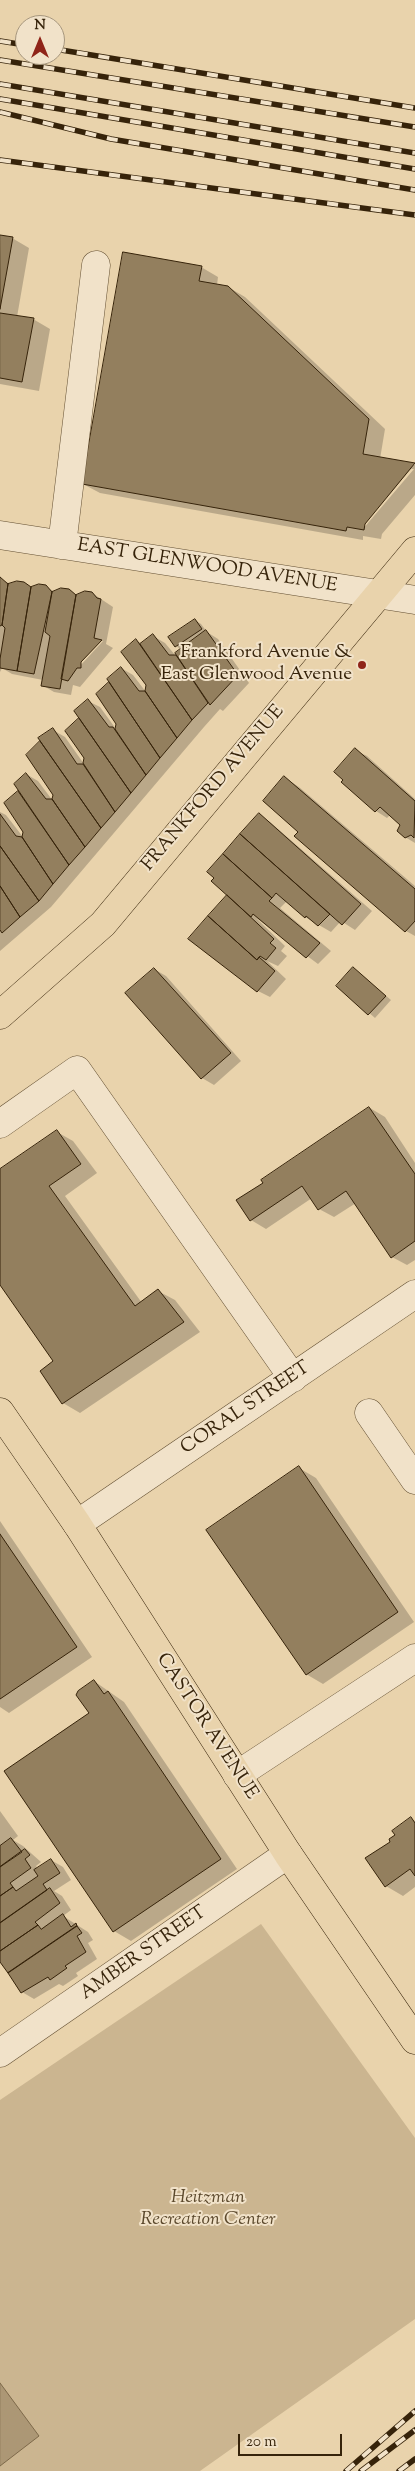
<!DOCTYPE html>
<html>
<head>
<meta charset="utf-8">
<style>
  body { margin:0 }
  #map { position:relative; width:415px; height:2471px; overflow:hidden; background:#e9d3ac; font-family:"Sorts Mill Goudy",serif }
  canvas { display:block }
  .north { position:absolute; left:15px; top:15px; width:50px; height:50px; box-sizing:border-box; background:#f1e2c9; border:1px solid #a6967d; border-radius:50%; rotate:0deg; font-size:14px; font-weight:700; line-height:20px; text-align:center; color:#36230a }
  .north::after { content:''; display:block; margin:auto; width:18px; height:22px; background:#8f2418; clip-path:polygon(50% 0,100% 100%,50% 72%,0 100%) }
  .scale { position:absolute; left:238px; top:2434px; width:104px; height:22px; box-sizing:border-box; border:2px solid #36230a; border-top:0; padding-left:6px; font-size:15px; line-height:18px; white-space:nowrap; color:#36230a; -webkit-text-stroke:4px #f1e2c9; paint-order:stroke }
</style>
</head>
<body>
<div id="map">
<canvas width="415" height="2471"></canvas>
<div class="north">N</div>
<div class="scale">20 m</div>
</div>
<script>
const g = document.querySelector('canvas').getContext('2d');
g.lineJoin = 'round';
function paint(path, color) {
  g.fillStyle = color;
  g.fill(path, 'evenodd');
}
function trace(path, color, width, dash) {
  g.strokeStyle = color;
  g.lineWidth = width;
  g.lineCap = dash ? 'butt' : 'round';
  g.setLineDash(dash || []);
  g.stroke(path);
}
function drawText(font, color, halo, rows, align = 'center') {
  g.font = font + ' "Sorts Mill Goudy",serif';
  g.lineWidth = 4;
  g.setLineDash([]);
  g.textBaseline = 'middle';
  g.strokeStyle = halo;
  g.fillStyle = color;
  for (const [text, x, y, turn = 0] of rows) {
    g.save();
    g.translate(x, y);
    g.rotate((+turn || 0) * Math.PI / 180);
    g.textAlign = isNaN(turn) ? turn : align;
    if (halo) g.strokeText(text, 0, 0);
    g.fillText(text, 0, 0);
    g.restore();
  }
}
const green = new Path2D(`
  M261,1924L415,2138V2319L200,2471H0V2100Z`);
const water = new Path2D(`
  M0,2383L39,2436L0,2466Z`);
const shadow = new Path2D(`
  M0,236L12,238L29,248L17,317L33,319L50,329L39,391L0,384Z
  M201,267L218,277L217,285L228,287L245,297L385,429L380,459L415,465V495L382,534L381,539L363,536V540L100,493L83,484ZM411,469H414L362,530L360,528Z
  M0,579L11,584L32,588L46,587L55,592L68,590L78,596L92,593L113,607L106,644L113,648L80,687L73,685L71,695L54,692L42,685L43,680L12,674L2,668L0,672ZM100,641H103L78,668L76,666Z
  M195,620L201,624L207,632L218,639L249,683L223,711L220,709L204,727L51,907L0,951V812L6,815L23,837L25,832L5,804L20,791L26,774L38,781L53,801L54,795L27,755L53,730L65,737L84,764L85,758L81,718L88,701L100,707L116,729L117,724L97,695L111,682L121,668L133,675L146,692L148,685L137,641L143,644L153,636L165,643L175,655L182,650L176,646Z
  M355,750L367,756L415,799V843L405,837L401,825L390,815L387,818L376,811Z
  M285,778L299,787L415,886V936L406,931L296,836L300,832Z
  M259,815L270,822L372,911L355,930L341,921L331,932L305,917L287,901L280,908L331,951L318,964L256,918L285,946L281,951L287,956L278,966L267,961L286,979L270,997L258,991L229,895Z
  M154,969L166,976L241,1061L214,1085L202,1078L127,993Z
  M354,969L391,1000L375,1018L338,986Z
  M370,1108L385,1117L415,1163V1260L407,1265L392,1257L356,1203L334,1217L319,1209L312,1198L266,1229L251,1220Z
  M57,1132L73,1141L97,1173L65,1196L142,1303L158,1291L175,1300L200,1332L80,1413L63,1403L41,1371L54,1362L0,1283V1171Z
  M299,1468L316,1478L414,1622L323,1684L306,1674Z
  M0,1521L92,1657L9,1713L0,1707Z
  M94,1681L124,1702L237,1869L131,1941L114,1931L90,1714Z
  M0,1811L18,1836L13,1840L23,1846L41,1862L36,1866L38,1869L51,1860L63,1867L71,1880L54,1891L62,1896L71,1910L63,1916L88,1932L93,1940L88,1943L97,1959L76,1973L78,1976L63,1986L59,1984L34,1999L22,1992L0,1960Z
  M411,1819L415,1821V1887L403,1896L386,1886L392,1842Z`);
const building = new Path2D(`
  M0,235L13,237L0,309Z
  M123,252L202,266L199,281L228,286L369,419L363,454L415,463L365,524L364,530L347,527L346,531L82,484Z
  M0,313L34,318L22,382L0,378Z
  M0,577L8,584L2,625L0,626Z
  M17,581L24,582L31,587L17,671L0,668V659L5,628L2,625L8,584Z
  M39,584L46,585L52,592L34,674L17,671L31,587Z
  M61,588L69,589L76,595L60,689L41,686L50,636L45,632L52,592Z
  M85,591L92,592L97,598L101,599L94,638L102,640L81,662V668H77L68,681L61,679L76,595Z
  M195,619L202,629L175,647L168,637Z
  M206,630L238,675L210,705L175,653Z
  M153,634L169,655H176L208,703L192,720L140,644Z
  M136,639L192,720L177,738L145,691L146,685L121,652Z
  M121,667L139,691H145L177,738L160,758L107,679Z
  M109,682L160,758L146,775L115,729L116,724L96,694Z
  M88,699L109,727H113L146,775L131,793L74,711Z
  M79,718L131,793L115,812L83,763L84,758L65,731Z
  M53,728L77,764H83L115,812L101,828L38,738Z
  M40,741L101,828L85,847L52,799L53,795L26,755Z
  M355,748L415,801L414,838L411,835L405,838L397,831L400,825L380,807L375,812L341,782L343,780L334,772Z
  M26,773L46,799H52L85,847L69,865L14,784Z
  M284,776L415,889V921L405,932L294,836L298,832L263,801Z
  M18,791L69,865L53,884L22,837L23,832L4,803Z
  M259,813L361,904L342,925L240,834Z
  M0,814L16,836L22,837L53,884L39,901L0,846Z
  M240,834L330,914L318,926L306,916L305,918L276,893L272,898L223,854Z
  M0,846L39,901L20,917L0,886Z
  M223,854L272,898L269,901L320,943L306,958L253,914L251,917L211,881L214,878L207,872Z
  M0,886L20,917L2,933L0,930Z
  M227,895L274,939L270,943L276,948L266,960L260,956L257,960L208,916Z
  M208,916L257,960L259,957L275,971L257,992L188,939Z
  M353,967L386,996L368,1015L336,986Z
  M154,968L231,1053L201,1079L125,993Z
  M369,1107L415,1174V1241L391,1258L346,1191L318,1210L302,1186L250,1221L236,1200L263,1183L261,1180Z
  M57,1130L81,1164L49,1186L135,1306L158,1289L184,1322L62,1404L40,1371L53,1361L0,1285V1169Z
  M299,1466L398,1612L306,1675L206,1530Z
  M0,1534L77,1647L0,1699Z
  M94,1680L104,1694L108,1691L221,1859L113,1932L4,1771L89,1713L76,1695L78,1691Z
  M411,1817L415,1823V1876L410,1869L385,1887L365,1858L390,1842L389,1839L395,1835L392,1831Z
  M11,1838L22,1852L0,1867V1846Z
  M25,1849L30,1855L25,1859L31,1868L10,1883L13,1887L0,1896V1867Z
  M51,1859L60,1873L43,1884L47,1890L0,1923V1896L13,1887L16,1891L38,1876L34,1870Z
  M50,1888L60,1903L35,1922L38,1925L0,1951V1923Z
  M63,1914L71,1927L76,1923L77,1926L8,1973L0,1962V1951L38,1925L41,1929Z
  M77,1926L82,1933L77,1936L86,1952L65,1966L67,1968L50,1980L48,1977L21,1993L8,1973Z`);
const minor = new Path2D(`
  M0,535L415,600
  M62,545L96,265
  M0,1124L77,1070L293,1378
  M369,1413L415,1480
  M77,1524L415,1294
  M237,1775L415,1658
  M0,2053L288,1854`);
const major = new Path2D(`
  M0,1015L103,924L415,551
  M0,1412L77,1524L288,1854L415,2040`);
const rail = new Path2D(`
  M0,41L25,45
  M55,49L415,108
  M0,60L415,127
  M0,84L415,153
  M0,99L415,169
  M0,112L111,139L415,190
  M0,160L415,215
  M346,2471L415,2411
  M361,2471L415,2430
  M399,2471L415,2459`);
const markers = [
  [362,665,5,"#8f2418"]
];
const streetNames = [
  ["EAST GLENWOOD AVENUE",207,567,9],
  ["FRANKFORD AVENUE",214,789,-50],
  ["CORAL STREET",246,1409,-34],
  ["CASTOR AVENUE",206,1727,57],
  ["AMBER STREET",144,1954,-35]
];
const poiNames = [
  ["Frankford Avenue &",352,654],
  ["East Glenwood Avenue",352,676]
];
const parkNames = [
  ["Heitzman",208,2199],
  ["Recreation Center",208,2221]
];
paint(green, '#cbb590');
paint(water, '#ac9775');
trace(water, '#7d694a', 1);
paint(shadow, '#0003');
paint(building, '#937f5e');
trace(building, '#36230a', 1);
trace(minor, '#634f32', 29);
trace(major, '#36230a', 29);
trace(minor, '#f1e2c9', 28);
trace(major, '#e9d3ac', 28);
trace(rail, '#36230a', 5.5);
trace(rail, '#f1e2c9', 4, [11]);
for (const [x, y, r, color] of markers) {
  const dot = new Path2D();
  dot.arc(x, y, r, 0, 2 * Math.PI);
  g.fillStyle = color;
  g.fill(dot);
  trace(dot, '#f1e2c9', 2);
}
drawText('19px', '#36230a', '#f1e2c9', streetNames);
drawText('19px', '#36230a', '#f1e2c9', poiNames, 'right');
drawText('italic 19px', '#5b482c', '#f1e2c9', parkNames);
</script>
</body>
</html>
